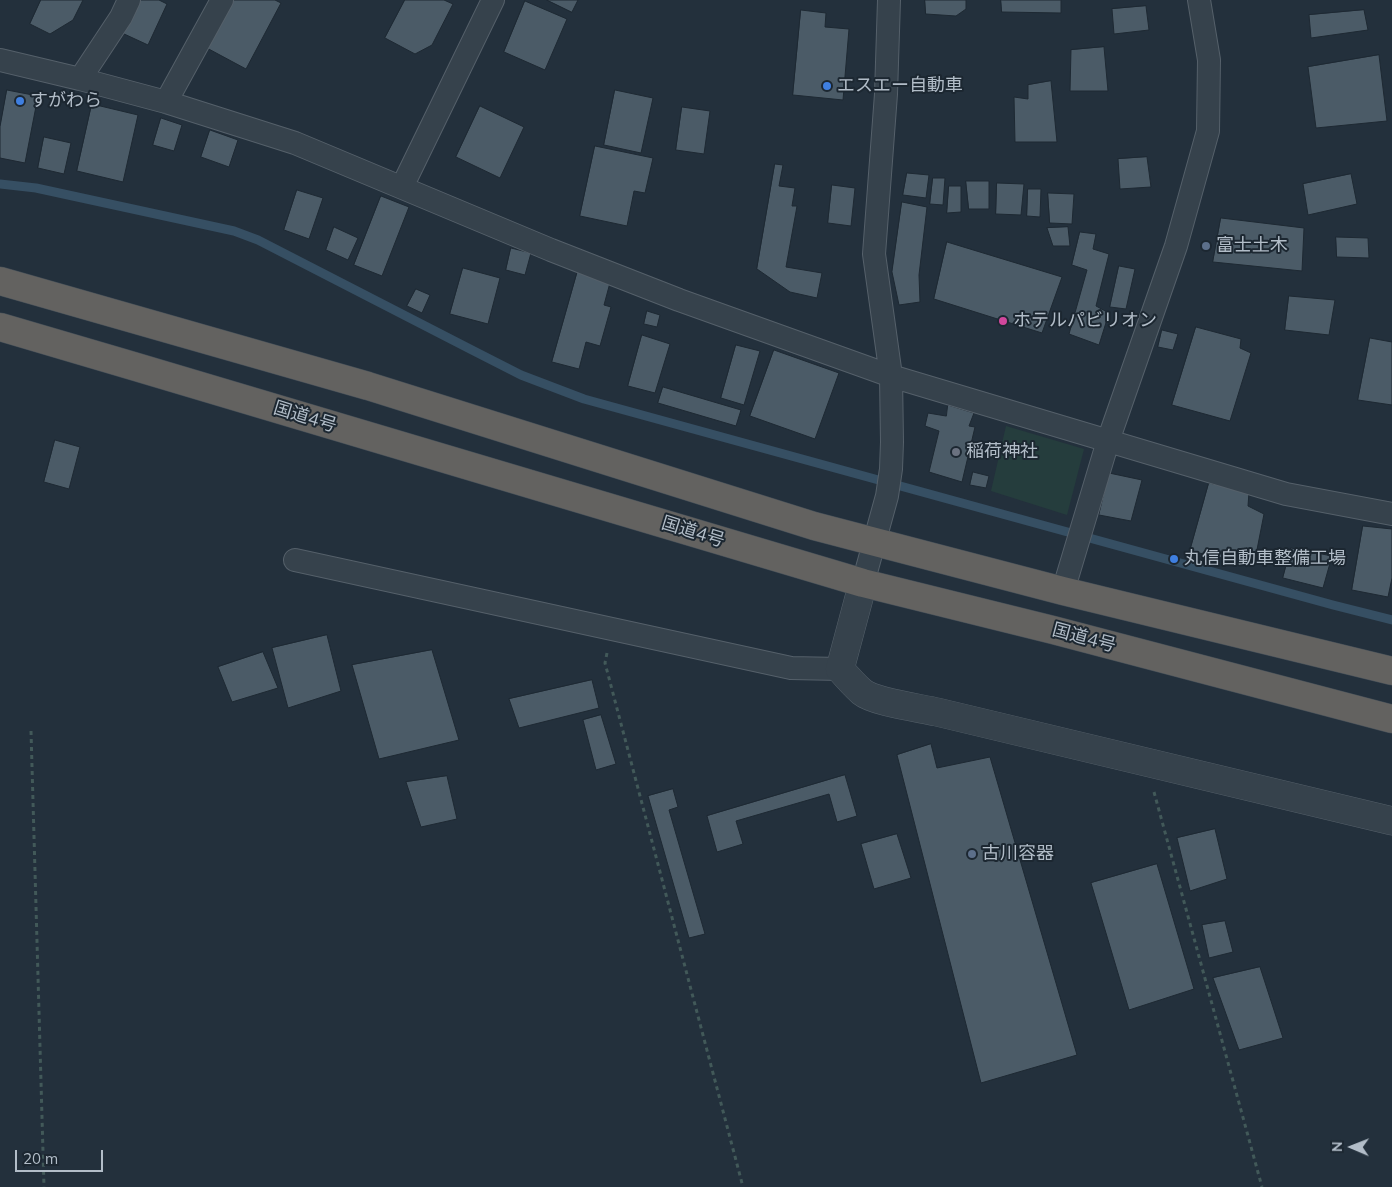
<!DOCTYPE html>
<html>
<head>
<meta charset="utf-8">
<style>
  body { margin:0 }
  #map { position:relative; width:1392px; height:1187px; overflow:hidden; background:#23303c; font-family:Mulish,sans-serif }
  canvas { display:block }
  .north { position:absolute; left:1327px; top:1122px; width:50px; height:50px; -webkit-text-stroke:4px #1c2731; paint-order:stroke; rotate:271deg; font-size:14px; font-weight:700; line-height:20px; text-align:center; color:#b2bdc8 }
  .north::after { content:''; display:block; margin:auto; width:18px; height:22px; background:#b2bdc8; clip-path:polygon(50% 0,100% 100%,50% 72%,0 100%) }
  .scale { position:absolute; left:15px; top:1150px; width:88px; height:22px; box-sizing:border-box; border:2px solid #b2bdc8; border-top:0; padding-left:6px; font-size:15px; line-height:18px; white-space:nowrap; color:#b2bdc8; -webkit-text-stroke:4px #1c2731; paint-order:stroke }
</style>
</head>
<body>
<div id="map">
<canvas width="1392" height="1187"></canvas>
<div class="north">N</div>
<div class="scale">20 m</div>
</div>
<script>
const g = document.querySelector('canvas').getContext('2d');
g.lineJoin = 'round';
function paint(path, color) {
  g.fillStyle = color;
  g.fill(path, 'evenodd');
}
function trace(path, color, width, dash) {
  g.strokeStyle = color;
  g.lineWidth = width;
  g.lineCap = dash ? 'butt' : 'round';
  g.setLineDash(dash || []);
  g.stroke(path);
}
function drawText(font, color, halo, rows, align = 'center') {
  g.font = font + ' Mulish,"Noto Sans JP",sans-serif';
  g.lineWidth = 4;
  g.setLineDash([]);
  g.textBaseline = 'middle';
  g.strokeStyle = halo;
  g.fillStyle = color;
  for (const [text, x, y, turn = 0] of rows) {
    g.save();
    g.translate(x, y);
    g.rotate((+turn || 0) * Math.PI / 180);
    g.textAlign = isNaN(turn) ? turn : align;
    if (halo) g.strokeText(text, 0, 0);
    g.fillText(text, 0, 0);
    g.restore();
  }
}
const green = new Path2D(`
  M1006,426L1084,449L1067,515L991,491Z`);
const stream = new Path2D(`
  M0,184L36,188L234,231L258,240L470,349L521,375L584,399L1333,605L1392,620`);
const building = new Path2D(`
  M41,0H83L73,20L50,34L30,24Z
  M138,0H159L167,4L148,45L122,33Z
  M230,0H275L281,3L246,69L205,47Z
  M405,0H444L453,4L432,45L415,54L385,38Z
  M547,0H578L572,12Z
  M925,0H966V9L956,16L926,14Z
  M1001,0H1061V13L1002,12Z
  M525,1L567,19L545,70L504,52Z
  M1146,6L1149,30L1114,34L1112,9Z
  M801,10L826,13L825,27L849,29L843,100L793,95Z
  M1364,10L1368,30L1311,38L1309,15Z
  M1104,47L1108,91H1070L1071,50Z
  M1379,55L1387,121L1316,128L1308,67Z
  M1051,81L1057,142H1015L1014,97L1028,99V85Z
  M7,90L38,96L25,163L0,158V127Z
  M615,90L653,98L641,153L604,145Z
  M92,104L138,115L123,182L77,171Z
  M480,106L524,127L500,178L456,157Z
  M682,107L710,111L704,154L676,150Z
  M161,118L182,125L174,151L153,145Z
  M210,130L238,140L229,167L201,157Z
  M44,137L71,143L64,174L38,168Z
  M595,146L653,158L645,193L634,191L627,226L580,216Z
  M1147,157L1151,187L1120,189L1118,159Z
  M775,164L783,165L779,186L795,188L792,206H797L786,267L822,273L817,298L790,292L757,269Z
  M907,173L929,175L926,198L903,195Z
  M1351,174L1357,204L1308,215L1303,184Z
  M933,178H945L943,205L930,204Z
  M966,181H989V209H969Z
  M997,183L1024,184L1021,215L996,214Z
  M832,185L855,188L851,226L828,223Z
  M949,186H961V212L947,213Z
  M1028,189H1041L1040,217L1027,216Z
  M297,190L323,198L309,239L284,230Z
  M1048,193L1074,194L1072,224L1050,223Z
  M381,196L409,207L382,276L354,265Z
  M902,202L927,207L919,275L920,302L899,305L892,272Z
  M1221,218L1304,228L1302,271L1213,262Z
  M334,227L358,238L348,260L326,250Z
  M1068,227L1070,246H1053L1047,228Z
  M1080,232L1096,234L1093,249L1109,254L1096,306L1109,313L1099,345L1069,334L1087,270L1072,265Z
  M1336,237L1368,238L1369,258L1337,257Z
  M947,242L1062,277L1042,333L934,299Z
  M511,248L531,253L525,275L506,270Z
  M1119,266L1135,269L1126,309L1110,307Z
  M463,268L500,278L488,324L450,314Z
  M578,270L611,279L604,305L611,307L600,346L586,342L579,369L552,362Z
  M416,289L430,295L422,313L407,306Z
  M1289,296L1335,300L1329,335L1285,330Z
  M647,311L660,315L657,327L644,324Z
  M1196,327L1241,339L1240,348L1251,353L1230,421L1172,405Z
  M1162,330L1178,334L1173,350L1158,347Z
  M642,335L670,344L655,393L628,386Z
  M1370,338L1392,342V405L1358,400Z
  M736,345L760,351L744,405L721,398Z
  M774,350L839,373L815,439L750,416Z
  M663,387L741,410L736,426L658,403Z
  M948,405L974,413L969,426L975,427L962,482L929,472L939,431L925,426L928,413L946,416Z
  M55,440L80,447L69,489L44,482Z
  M973,472L989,476L986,488L970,485Z
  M1109,473L1142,480L1131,521L1099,515Z
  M1209,483L1249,492L1248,506L1264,514L1254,565L1190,551Z
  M1363,526L1392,529V578L1388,597L1352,590Z
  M1291,548L1332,556L1323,588L1283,578Z
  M327,635L341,691L288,708L272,648Z
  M432,650L459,740L379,759L352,665Z
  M263,652L278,688L232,702L218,667Z
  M592,680L599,708L519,728L509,699Z
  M601,715L616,764L596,770L583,720Z
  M931,744L937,768L990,757L1077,1055L981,1083L897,755Z
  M845,775L857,816L837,822L829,794L736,821L743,844L717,852L707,816Z
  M447,776L457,819L421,827L406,782Z
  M673,789L678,807L669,810L705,934L689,938L648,796Z
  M1215,829L1227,879L1190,891L1177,838Z
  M897,834L911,878L874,889L861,844Z
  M1157,864L1194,989L1129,1010L1091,883Z
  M1225,921L1233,952L1209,958L1202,925Z
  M1260,967L1283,1038L1239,1050L1213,978Z`);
const path = new Path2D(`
  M607,653L605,663L743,1187
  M31,731L44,1187
  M1154,792L1262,1187`);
const minor = new Path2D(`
  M0,60L80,79L166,102L295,143L551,250L679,300L891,376L1286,494L1392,514
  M80,79L121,17L129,0
  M166,102L222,0
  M402,187L493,0
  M295,560L791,668L840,669
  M863,583L887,496L891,469L892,442L891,376L874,254L886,94L889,0
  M1063,591L1108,441L1176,246L1208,131L1209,60L1199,0`);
const tertiary = new Path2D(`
  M863,583L840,669C847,677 854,685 862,692C874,702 920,708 937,712L1392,821`);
const trunk = new Path2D(`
  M0,281L368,386L814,526L1063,591L1392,671
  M0,327L133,366L863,583L1053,630L1392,719`);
const markers = [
  [827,86,5,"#3f7fe0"],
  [20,101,5,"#3f7fe0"],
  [1206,246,5,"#5c6f8a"],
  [1003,321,5,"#d1479c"],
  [956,452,5,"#6b7280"],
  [1174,559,5,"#3f7fe0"],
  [972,854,5,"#5c6f8a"]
];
const poiNames = [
  ["エスエー自動車",837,86],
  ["すがわら",30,101],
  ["富士土木",1216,246],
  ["ホテルパビリオン",1013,321],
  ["稲荷神社",966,452],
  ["丸信自動車整備工場",1184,559],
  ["古川容器",982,854]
];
const streetNames = [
  ["国道4号",305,417,17],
  ["国道4号",693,532,17],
  ["国道4号",1084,638,15]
];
paint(green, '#253d3d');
trace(stream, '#364f63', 9);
paint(building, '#4b5b67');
trace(building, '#1e2933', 1);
trace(minor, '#55606a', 24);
trace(tertiary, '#55606a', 29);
trace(trunk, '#424d57', 29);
trace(path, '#425959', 3, [4, 4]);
trace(minor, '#36424c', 22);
trace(tertiary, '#36424c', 28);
trace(trunk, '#636260', 28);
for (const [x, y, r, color] of markers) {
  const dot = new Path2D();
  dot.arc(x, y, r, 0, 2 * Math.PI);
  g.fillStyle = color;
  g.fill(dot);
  trace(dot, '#1c2731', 2);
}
drawText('18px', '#b2bdc8', '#1c2731', poiNames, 'left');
drawText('18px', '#b2bdc8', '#1c2731', streetNames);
</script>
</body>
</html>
